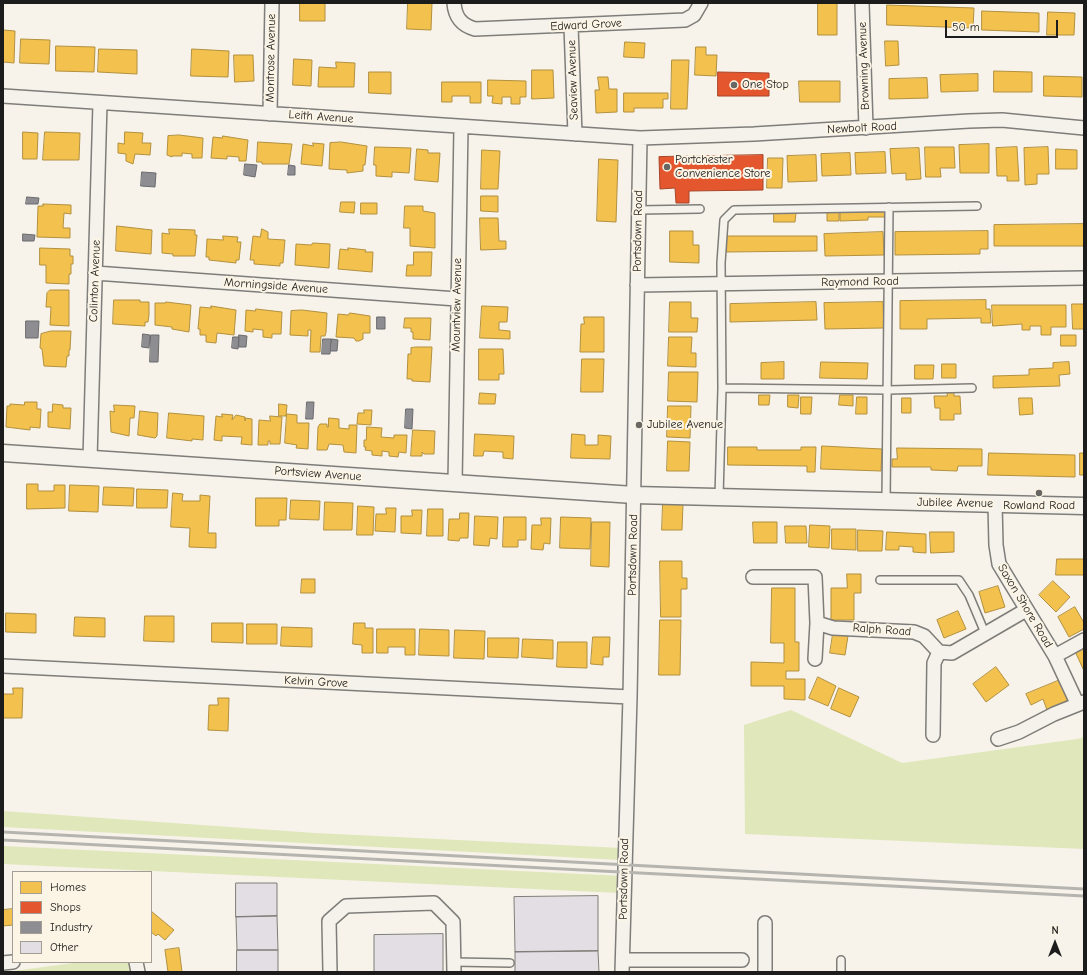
<!DOCTYPE html>
<html>
<head>
<meta charset="utf-8">
<style>
  body { margin:0 }
  #map { position:relative; width:1087px; height:975px; overflow:hidden; background:#f7f3ea; font-family:"Comic Neue",sans-serif }
  canvas { display:block }
  .frame { position:absolute; inset:0; border:4px solid #1c1c1c; pointer-events:none }
  .legend { position:absolute; left:12px; top:871px; width:140px; height:92px; box-sizing:border-box; background:#fcf5e5; border:1px solid #a29e95; margin:0; padding:5px 7px; list-style:none; font-size:12px; color:#1c1c1c }
  .legend li { display:flex; align-items:center; gap:8px; height:20px }
  .legend b { width:20px; border:1px solid #a29e95 }
  .north { position:absolute; left:1035px; top:923px; width:40px; height:40px; -webkit-text-stroke:3px #fcf5e5; paint-order:stroke; rotate:0deg; font-size:11px; font-weight:700; line-height:16px; text-align:center; color:#1c1c1c }
  .north::after { content:''; display:block; margin:auto; width:14px; height:18px; background:#1c1c1c; clip-path:polygon(50% 0,100% 100%,50% 72%,0 100%) }
  .scale { position:absolute; left:945px; top:20px; width:113px; height:18px; box-sizing:border-box; border:2px solid #1c1c1c; border-top:0; padding-left:5px; font-size:12px; line-height:14px; white-space:nowrap; color:#1c1c1c; -webkit-text-stroke:3px #fcf5e5; paint-order:stroke }
</style>
</head>
<body>
<div id="map">
<canvas width="1087" height="975"></canvas>
<div class="frame"></div>
<ul class="legend">
<li><b style="height:11px;background:#f2c14e"></b>Homes</li>
<li><b style="height:11px;background:#e4572e"></b>Shops</li>
<li><b style="height:11px;background:#8d8d92"></b>Industry</li>
<li><b style="height:11px;background:#e3dee3"></b>Other</li>
</ul>
<div class="north">N</div>
<div class="scale">50 m</div>
</div>
<script>
const g = document.querySelector('canvas').getContext('2d');
g.lineJoin = 'round';
function paint(path, color) {
  g.fillStyle = color;
  g.fill(path, 'evenodd');
}
function trace(path, color, width, dash) {
  g.strokeStyle = color;
  g.lineWidth = width;
  g.lineCap = dash ? 'butt' : 'round';
  g.setLineDash(dash || []);
  g.stroke(path);
}
function drawText(font, color, halo, rows, align = 'center') {
  g.font = font + ' "Comic Neue",sans-serif';
  g.lineWidth = 4;
  g.setLineDash([]);
  g.textBaseline = 'middle';
  g.strokeStyle = halo;
  g.fillStyle = color;
  for (const [text, x, y, turn = 0] of rows) {
    g.save();
    g.translate(x, y);
    g.rotate((+turn || 0) * Math.PI / 180);
    g.textAlign = isNaN(turn) ? turn : align;
    if (halo) g.strokeText(text, 0, 0);
    g.fillText(text, 0, 0);
    g.restore();
  }
}
const green = new Path2D(`
  M791,710L902,763L1077,739L1084,737V849L745,834L744,725Z
  M3,811L315,833L621,848L620,860L3,827Z
  M3,846L623,876L619,893L3,864Z
  M81,962H128L133,972H6Z`);
const homes = new Path2D(`
  M300,3H325V21H300Z
  M408,3H432L431,30L407,29Z
  M818,3H837V35H818Z
  M887,5L974,8L973,28L887,25Z
  M982,11L1039,13V32L982,30Z
  M1048,12L1075,13L1074,35H1047Z
  M3,30L15,31L14,63L3,62Z
  M21,39L50,40L49,64L20,63Z
  M885,41H898L899,65L886,66Z
  M625,42L645,43L644,58L624,57Z
  M56,46L95,47L94,72L56,71Z
  M696,47H706V55H717L716,76L695,75Z
  M99,49L137,50V74L98,72Z
  M192,49L229,51L228,77L191,76Z
  M234,55H253L254,81L235,82Z
  M294,59L312,60L311,86L293,85Z
  M672,60H689L687,109H671Z
  M336,62L355,63L354,87H318L319,67L336,68Z
  M532,70H553L554,98L532,99Z
  M994,71L1032,72V92H994Z
  M369,72H391V94L369,93Z
  M978,74V91L941,92L940,75Z
  M1044,76L1082,77V97L1044,96Z
  M598,77H608L609,89H617V112L596,113L595,90H599Z
  M927,78L928,98L889,99V79Z
  M488,80L526,81V97H520V104H511V97H502V104L492,103L493,96H488Z
  M799,81H840V102H800Z
  M442,82H481V103H470V96H452V102H442Z
  M624,93H668V99H663V108H634V112H624Z
  M23,132L38,133L37,159H23Z
  M45,132L80,133L79,160H43Z
  M125,132L143,133L142,143H151L150,155L135,154L133,164L126,161V154L118,153V143L124,144Z
  M179,135L203,138L202,158H192V154L182,153V156H172V157L167,155L168,136Z
  M223,136L248,140L246,161H239V157L227,156V159L211,158L213,137L222,138Z
  M258,142L292,144L289,164H262V162H257Z
  M341,142L367,146L365,165H363V171L347,173V170L329,169L330,143Z
  M313,143L324,144L322,166L301,164L303,144L313,146Z
  M989,144V173H960L959,145Z
  M375,147L411,148L409,173L392,172V177L376,176V165H374Z
  M925,147H954L955,168H940L941,177H926Z
  M1017,147L1019,181H1007V176H997L996,148Z
  M1048,147L1049,174H1037V184L1025,185L1024,148Z
  M919,148L921,179L906,180V173L892,174L890,149Z
  M417,149L428,150V153H440L438,182L415,180Z
  M1056,149L1077,150V169H1056Z
  M482,150L500,151L498,189H481Z
  M885,152L886,173L856,174L855,153Z
  M850,153L851,175L822,176L821,154Z
  M816,155L817,181L788,182L787,156Z
  M768,158H783L782,188H767Z
  M599,159L618,160L616,222L597,221Z
  M481,196H498V212L481,211Z
  M341,202H355L354,213L340,212Z
  M361,203H377V214H361Z
  M43,204L71,205V214L64,213L63,228H70V238L37,237L38,206H43Z
  M405,206H423V211L435,213V248L410,246V228H404Z
  M839,208V221H827V209Z
  M868,208V212L886,211L887,217H868V220L840,221V209Z
  M774,212L796,213L795,222H774Z
  M480,218H498L499,241H506V249L481,250Z
  M1084,224V246H994V225Z
  M117,226L152,230L151,254L116,251Z
  M169,229L195,230V235H197L195,256H173V254L162,253V233L169,234Z
  M262,229L268,232V239L285,240L283,263H280V266L254,264V260H250L253,236L260,237Z
  M670,231H693V245H699V263L670,262Z
  M988,231V249H980V254L895,255V232Z
  M883,232L884,255L825,256L824,234Z
  M223,236L238,237L237,242H241L239,260H236V263L209,260V257H206L207,239L223,240Z
  M727,236H817V251L727,252Z
  M313,243L330,244L329,268L295,265L296,244L311,245Z
  M40,248L70,249V256H73V264H71V274H69V284L46,283V265H40Z
  M348,248L366,250L365,252H373L372,272L338,269L340,249L348,250Z
  M414,252H432L431,276H406L407,265H413Z
  M50,290H69V326L50,325L51,307H46L47,293Z
  M114,300H140V302H149V315L148,322H145V326L113,324Z
  M986,300V309H990L991,323H981V318L927,319V329H900V301Z
  M166,302L191,305L189,332L172,329V327L155,325V303H165Z
  M670,302H691V318H698L697,332H669Z
  M816,302L817,320L730,322V304Z
  M883,302L884,328L825,329L824,303Z
  M1072,304H1084V329H1073Z
  M992,305H1066V327H1051V335H1041V326H1030V330H1022V324L993,326Z
  M211,306L236,310L234,335L217,333L216,343L206,342V335H200V329H198L200,307L211,308Z
  M482,306L508,307L507,322H499V330L510,331V339L480,338Z
  M256,309L282,312L281,334H272V338L263,337V330L253,329V332L245,331L246,310L255,311Z
  M302,310L327,313L326,332L325,336H321L320,352H310L311,330H308V336L290,335L291,311Z
  M350,313L370,316V333H363V339L359,341H356L354,338L336,337L338,314L348,315Z
  M584,317H604V352H580L581,324H584Z
  M405,318H431L430,340L413,339V332H411V328H404Z
  M51,331H71L70,350H69V356H67L66,367L44,366L42,349L40,348L41,334Z
  M1061,335H1076V346H1061Z
  M669,337H692L691,353H696V367L668,366Z
  M416,347H432L430,382L412,381V379H407L408,354H411V348Z
  M479,349H503L504,374H499V380H479Z
  M582,359H604L603,392H581Z
  M784,362V379H761V363Z
  M821,362L868,363L867,379L820,378Z
  M1069,362L1070,374L1059,375L1060,386L993,388V376L1029,375V369L1053,368V363Z
  M942,364H956V378H942Z
  M915,365H934L933,379H915Z
  M669,372H698L697,402L668,401Z
  M947,391H954V396H960L961,414H954V420H940V408H935L934,396H947Z
  M480,393L496,394L495,404H479Z
  M759,395H770L769,405H759Z
  M788,395H799L798,408L788,407Z
  M840,395H853V406L839,405Z
  M801,397H812L811,414H801Z
  M857,397H867V414H856Z
  M902,398H911V413H902Z
  M1019,398H1032L1033,414L1020,415Z
  M25,402H37V409H41L40,428L30,427V430L6,427L7,406H10V404L24,405Z
  M53,404L63,405V408H71L70,429L48,427V412H52Z
  M279,404L287,405L286,416H279Z
  M114,405L135,406L134,418H130L129,436L111,432L110,411L114,412Z
  M668,406H691L690,438L667,437Z
  M364,410H372L371,425L357,424L358,413H364Z
  M140,411L158,413L157,436L155,438L138,435Z
  M169,413L204,416L203,440L192,439V441L167,438Z
  M222,414L233,415L232,420L236,415L245,417V421V418L252,419V445L241,444L242,437L222,436V441L214,440L216,416L222,417Z
  M287,414L297,415V423H309L308,449L296,448L297,445L285,443Z
  M270,416L282,417L280,444H270V441H268V445H258L259,420L270,421Z
  M329,418L339,419V428L349,429V425H357L356,453L344,452L343,445L329,444L327,450H317L318,427L320,424H327V427H328Z
  M367,427L382,428L381,437L394,438V435H407L406,453L399,452L398,457L389,456V452L382,451V456L372,455V451L365,450L366,447H364V440H366Z
  M413,430L435,431L434,454H424L422,452V456H411Z
  M475,434L514,436L513,459L503,458V452L484,451L483,456H474Z
  M572,434L585,435V445H598V435L611,436L610,459L571,458Z
  M668,441L690,442L689,471H667Z
  M822,446L882,449L881,471L821,469Z
  M728,447H757V450H801V447H816L815,472H807V466L728,465Z
  M897,448L982,449V466H958L957,471L931,470V467H892V459H897Z
  M989,453L1075,455V477L988,475Z
  M1080,453H1084V475H1080Z
  M27,484H38V491H54V485H65V508L27,509Z
  M70,485L99,486L98,512L69,511Z
  M104,487L134,488L133,506L103,505Z
  M137,489L168,490L167,508H137Z
  M173,493L183,494L182,501H200V495L210,496L208,533H216V548L189,547L190,528L171,527Z
  M256,498H287L286,520H279V526H256Z
  M291,500L320,501L319,520L290,519Z
  M325,502L353,503L352,530H324Z
  M663,503L683,504L682,530H662Z
  M358,506L374,507L373,535H357Z
  M386,508H396L395,532L375,531L376,514H386Z
  M428,509H443V536H427Z
  M412,510H422L421,534L401,533V516H412Z
  M460,513H469L468,538H460L459,541L448,540L449,519H459Z
  M475,516L498,517L497,539L490,538L489,546L474,545Z
  M504,517H526V540H518V547H503Z
  M561,517L591,518L590,549L560,548Z
  M541,518H551L550,544L544,543L543,550L531,549L532,525H541Z
  M592,522H610L609,567L591,566Z
  M753,522H777V543H754Z
  M810,525L830,526L829,548L809,547Z
  M785,526H806L807,543H786Z
  M832,529H856V550L832,549Z
  M858,530L883,531L882,551H858Z
  M887,532L926,534V553L913,552V547L899,546V550H886Z
  M930,532H954V552L931,553Z
  M1057,559H1084V575H1056Z
  M660,561H682V578H687V589H681V617H661Z
  M847,574H861V593H854V620H831V588H847Z
  M302,579H315V593H301Z
  M1053,581L1070,597L1056,612L1039,595Z
  M998,586L1005,607L985,613L979,592Z
  M772,588H795V642H799V671H786V679H805V700L784,699V686H751V662L784,663V643H771Z
  M1075,607L1084,623V629L1069,637L1058,617Z
  M958,611L966,629L944,638L937,620Z
  M6,613L36,614V633L6,632Z
  M145,616H174V642L144,641Z
  M75,617L105,618V637L74,636Z
  M660,620H681L680,675H659Z
  M212,623H243V643L212,642Z
  M354,623H365V628H373V653H362V645L353,644Z
  M247,624H277V644H247Z
  M282,627L312,628V647L281,646Z
  M377,629H415V655H405V647H388V653H377Z
  M420,629L449,630V656L419,655Z
  M455,630L485,631L484,659L454,658Z
  M833,634L848,636L845,655L830,653Z
  M593,637H610L609,657H603V665L591,664Z
  M488,638H519L518,658L488,657Z
  M523,639L553,640V659L522,657Z
  M558,642H587V668L557,667Z
  M1084,642V671L1073,647Z
  M996,667L1009,685L986,702L973,684Z
  M818,677L836,686L828,706L809,698Z
  M1060,680L1069,700L1047,710L1043,699L1031,705L1026,694Z
  M13,688H23L22,718H3V694H13Z
  M839,688L859,697L850,717L831,709Z
  M218,698H229L228,731L208,730L209,705H218Z
  M13,909V925L3,926V910Z
  M151,911L174,930L165,940L158,934L156,936L151,932Z
  M179,948L182,972H168L165,950Z`);
const shops = new Path2D(`
  M718,72L769,73V96H718Z
  M763,155V190L689,191V203H676L675,188L660,189L659,157Z`);
const industry = new Path2D(`
  M245,164L257,165L255,177L244,175Z
  M289,165L295,166V175H288Z
  M142,172L156,173L155,187L141,186Z
  M27,197L39,198L38,204H26Z
  M23,234L35,235L34,241H23Z
  M377,317H385V329H377Z
  M26,321H39L38,338H26Z
  M143,334L150,335L149,348L142,347Z
  M151,335H159L158,362H150Z
  M239,335L247,336L246,347H239Z
  M233,337H239L238,349L232,348Z
  M323,339H331L330,354H322Z
  M332,339L338,340L337,351H331Z
  M307,402H314L313,419H306Z
  M406,409H413L412,429L405,428Z`);
const building = new Path2D(`
  M236,883H277V916L236,917Z
  M598,896V951L515,952L514,897Z
  M277,916L278,950H237L236,917Z
  M443,934V972H374V935Z
  M237,950H278V972H237Z
  M598,951L599,972H515V952Z`);
const service = new Path2D(`
  M638,210L700,209
  M722,388L888,390L972,388
  M719,497L722,388L721,263L724,220L734,210L977,206
  M886,501L889,207
  M880,580H959L969,595L985,633
  M454,962L510,963
  M841,972V960`);
const minor = new Path2D(`
  M454,3C455,17 461,25 475,29L685,20L694,15L701,3
  M862,3L866,128
  M571,26L575,134
  M3,96L640,138L754,134L969,121L1002,120L1084,128
  M270,114L272,3
  M95,273L457,299
  M637,285L1084,278
  M90,459L100,103
  M455,483L461,127
  M995,504L996,545L999,564L1055,656L1077,703
  M753,577H815L817,623L815,659
  M817,623L833,628L914,632L924,636L939,652L952,653L1026,610
  M1055,656L1084,640
  M3,666L630,697
  M933,735L934,663L939,652
  M998,739L1019,732L1054,714L1084,702
  M623,960H742
  M136,962L138,972
  M3,963L13,962
  M330,972L329,921L346,906L434,903L453,922L454,972
  M622,972L630,697L640,138
  M765,972V923`);
const tertiary = new Path2D(`
  M3,453L634,495L1084,506`);
const rail = new Path2D(`
  M3,832L1084,889
  M3,840L1084,896`);
const markers = [
  [734,85,4,"#696764"],
  [667,167,4,"#696764"],
  [639,425,4,"#696764"],
  [1039,493,4,"#696764"]
];
const streetNames = [
  ["Edward Grove",586,25,-3],
  ["Montrose Avenue",271,58,-89],
  ["Browning Avenue",864,66,-92],
  ["Seaview Avenue",573,80,-92],
  ["Leith Avenue",321,117,4],
  ["Newbolt Road",862,128,-3],
  ["Portsdown Road",638,231,-89],
  ["Colinton Avenue",95,281,-88],
  ["Raymond Road",860,282,-1],
  ["Morningside Avenue",276,286,4],
  ["Mountview Avenue",457,305,-89],
  ["Portsview Avenue",318,474,4],
  ["Jubilee Avenue",955,503,1],
  ["Portsdown Road",633,555,-89],
  ["Saxon Shore Road",1025,606,59],
  ["Ralph Road",882,630,4],
  ["Kelvin Grove",316,682,3],
  ["Portsdown Road",624,879,-89]
];
const poiNames = [
  ["One Stop",742,85],
  ["Portchester",675,160],
  ["Convenience Store",675,174],
  ["Jubilee Avenue",647,425],
  ["Rowland Road",1039,506,"center"]
];
paint(green, '#e0e7ba');
paint(homes, '#f2c14e');
trace(homes, '#b2903f', 1);
paint(shops, '#e4572e');
trace(shops, '#a84529', 1);
paint(industry, '#8d8d92');
trace(industry, '#6b6b6f', 1);
paint(building, '#e3dee3');
trace(building, '#7f7d79', 1);
trace(service, '#7f7d79', 10);
trace(minor, '#7f7d79', 16);
trace(tertiary, '#7f7d79', 19);
trace(service, '#f5f2ec', 7);
trace(minor, '#f5f2ec', 13);
trace(tertiary, '#f5f2ec', 16);
trace(rail, '#b6b4af', 3);
for (const [x, y, r, color] of markers) {
  const dot = new Path2D();
  dot.arc(x, y, r, 0, 2 * Math.PI);
  g.fillStyle = color;
  g.fill(dot);
  trace(dot, '#fcf5e5', 1.5);
}
drawText('12px', '#1c1c1c', '#fcf5e5', streetNames);
drawText('12px', '#1c1c1c', '#fcf5e5', poiNames, 'left');
</script>
</body>
</html>
